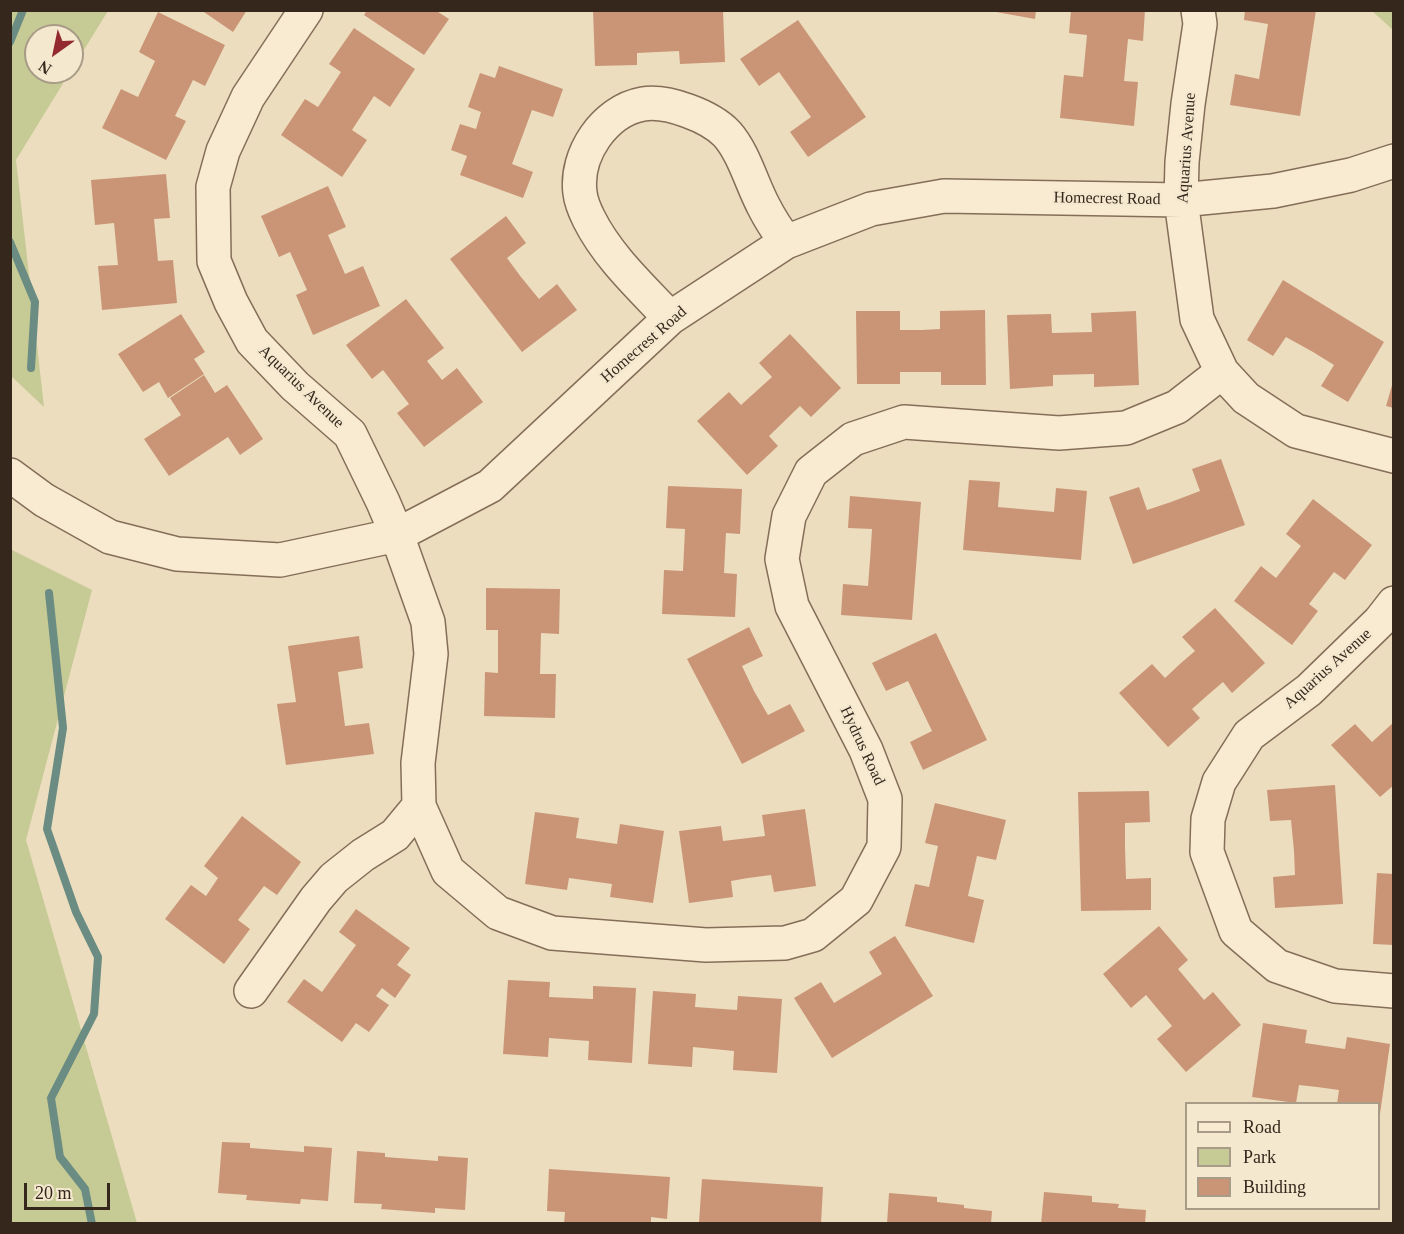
<!DOCTYPE html>
<html>
<head>
<meta charset="utf-8">
<style>
  body { margin:0 }
  #map { position:relative; width:1404px; height:1234px; overflow:hidden; background:#ecddbf; font-family:Georgia,serif }
  canvas { display:block }
  .frame { position:absolute; inset:0; border:12px solid #35271c; pointer-events:none }
  .legend { position:absolute; left:1185px; top:1102px; width:195px; height:108px; box-sizing:border-box; background:#f4e8cf; border:2px solid #a89b87; margin:0; padding:8px 10px; list-style:none; font-size:18px; color:#35271c }
  .legend li { display:flex; align-items:center; gap:12px; height:30px }
  .legend b { width:30px; border:2px solid #a89b87 }
  .north { position:absolute; left:24px; top:24px; width:60px; height:60px; box-sizing:border-box; background:#f4e8cf; border:2px solid #a89b87; border-radius:50%; rotate:213deg; font-size:16px; font-weight:700; line-height:24px; text-align:center; color:#35271c }
  .north::after { content:''; display:block; margin:auto; width:21px; height:27px; background:#922a2f; clip-path:polygon(50% 0,100% 100%,50% 72%,0 100%) }
  .scale { position:absolute; left:24px; top:1183px; width:86px; height:27px; box-sizing:border-box; border:3px solid #35271c; border-top:0; padding-left:8px; font-size:18px; line-height:21px; white-space:nowrap; color:#35271c; -webkit-text-stroke:4px #f4e8cf; paint-order:stroke }
</style>
</head>
<body>
<div id="map">
<canvas width="1404" height="1234"></canvas>
<div class="frame"></div>
<ul class="legend">
<li><b style="height:8px;background:#f8ebd2"></b>Road</li>
<li><b style="height:16px;background:#c6ca94"></b>Park</li>
<li><b style="height:16px;background:#ca9576"></b>Building</li>
</ul>
<div class="north">N</div>
<div class="scale">20 m</div>
</div>
<script>
const g = document.querySelector('canvas').getContext('2d');
g.lineJoin = 'round';
function paint(path, color) {
  g.fillStyle = color;
  g.fill(path, 'evenodd');
}
function trace(path, color, width, dash) {
  g.strokeStyle = color;
  g.lineWidth = width;
  g.lineCap = dash ? 'butt' : 'round';
  g.setLineDash(dash || []);
  g.stroke(path);
}
function drawText(font, color, halo, rows, align = 'center') {
  g.font = font + ' Georgia,serif';
  g.lineWidth = 5;
  g.setLineDash([]);
  g.textBaseline = 'middle';
  g.strokeStyle = halo;
  g.fillStyle = color;
  for (const [text, x, y, turn = 0] of rows) {
    g.save();
    g.translate(x, y);
    g.rotate((+turn || 0) * Math.PI / 180);
    g.textAlign = isNaN(turn) ? turn : align;
    if (halo) g.strokeText(text, 0, 0);
    g.fillText(text, 0, 0);
    g.restore();
  }
}
const green = new Path2D(`
  M10,11H108L72,69V36H36V72H70L16,160L44,407L11,376Z
  M1372,11H1393V30Z
  M10,549L92,590L26,840L137,1223H11Z`);
const stream = new Path2D(`
  M10,42L23,10
  M10,242L35,302L31,368
  M49,593L63,728L47,829L76,912L98,957L94,1014L51,1098L60,1157L85,1189L92,1224`);
const building = new Path2D(`
  M201,10H247L233,32Z
  M367,10H435L449,19L424,55L364,15Z
  M593,10H636V12L723,10L725,62L680,64L679,51L637,53V65L595,66Z
  M996,10H1036L1035,19L996,12Z
  M1071,10H1145L1143,41L1128,39L1124,81L1138,82L1134,126L1060,118L1064,75L1083,77L1087,35L1069,33Z
  M1245,10H1316L1300,116L1230,105L1235,74L1259,79L1268,24L1244,20Z
  M158,12L225,45L205,86L193,80L175,116L186,121L166,160L102,128L121,89L138,97L147,78L155,61L139,52Z
  M798,20L866,117L808,157L790,132L811,117L779,72L759,86L740,59Z
  M354,28L415,69L390,107L374,96L352,130L367,140L342,177L281,135L305,99L318,107L328,92L341,72L329,64Z
  M499,66L563,89L553,117L532,110L512,164L533,172L523,198L460,175L467,156L451,150L460,124L476,129L481,112L468,107L480,73L495,78Z
  M166,174L170,218L154,219L158,261L173,260L177,303L102,310L98,266L118,265L114,223L95,225L91,180Z
  M328,186L346,227L328,235L345,274L363,266L380,306L313,335L296,295L307,290L298,270L290,252L279,257L261,216Z
  M506,216L526,243L507,258L521,277L539,299L557,284L577,310L522,352L450,259Z
  M1283,280L1384,342L1348,402L1321,386L1334,365L1313,352L1286,337L1273,356L1247,340Z
  M406,299L444,348L427,361L442,380L457,368L483,402L424,447L397,413L409,404L383,370L372,379L346,345Z
  M985,310L986,385H941V372H900V384H857L856,311H900V330H922L940,329V311Z
  M1136,311L1139,385L1094,387V374L1053,375V386L1010,389L1007,315L1051,314L1052,333L1092,332L1091,313Z
  M181,314L205,352L194,359L204,374L168,398L159,382L143,392L118,354Z
  M790,334L841,388L811,417L800,406L769,436L778,446L747,475L697,421L729,392L741,405L772,377L759,363Z
  M204,375L215,393L227,385L263,439L240,455L228,437L169,476L144,439L181,415L170,398Z
  M1393,382H1394V408L1386,406Z
  M1221,459L1245,525L1133,564L1109,497L1139,487L1147,510L1171,502L1200,491L1192,469Z
  M969,480L1000,482L998,507L1054,512L1056,488L1087,491L1081,560L963,550Z
  M668,486L742,489L740,534L726,533L725,552L724,573L737,574L735,617L662,614L664,570L683,571L685,529L666,528Z
  M850,496L921,502L912,620L841,615L843,584L868,586L870,560L872,529L848,528Z
  M1313,499L1372,545L1345,580L1334,572L1309,604L1318,611L1292,645L1234,601L1261,566L1276,578L1301,546L1286,534Z
  M486,588L560,589L559,634L541,633L540,674H556L555,718L484,716L485,672L498,673V630H486Z
  M1215,608L1265,663L1232,693L1223,682L1209,694L1192,709L1200,718L1168,747L1119,693L1152,664L1165,678L1181,663L1195,651L1182,637Z
  M749,627L763,656L742,666L754,691L768,715L790,704L805,731L742,764L687,659Z
  M936,633L987,740L923,770L910,742L932,731L908,681L886,691L872,663Z
  M359,636L363,668L338,672L345,726L369,723L374,754L286,765L277,704L296,702L288,646Z
  M1394,722V785L1380,797L1331,745L1355,724L1372,742Z
  M1335,785L1343,904L1275,908L1273,877L1295,875L1294,851L1291,820L1270,821L1267,790Z
  M1149,791L1150,822L1125,823V848L1126,879L1151,878V910L1081,911L1078,792Z
  M935,803L1006,820L996,860L977,856L968,896L984,900L974,943L905,926L915,884L929,887L938,846L925,843Z
  M805,809L816,886L774,892L771,875L748,878L731,881L733,897L689,903L679,831L721,826L723,841L765,836L762,815Z
  M535,812L579,818L576,838L617,844L620,824L664,831L653,903L610,897L612,884L569,878L567,890L525,884Z
  M242,816L301,862L277,895L264,886L238,920L250,929L224,964L165,919L191,885L206,896L218,878L204,866Z
  M1377,873L1394,874V945L1373,944Z
  M356,909L410,948L397,965L411,975L395,998L382,988L376,996L389,1005L369,1032L356,1023L342,1042L287,1002L304,979L322,992L356,945L339,932Z
  M1159,926L1188,960L1178,969L1204,1000L1213,992L1241,1025L1186,1072L1157,1039L1172,1026L1146,995L1131,1008L1103,974Z
  M895,936L933,996L832,1058L794,998L821,982L834,1003L882,974L869,952Z
  M508,980L550,982L549,997L593,999V986L636,988L632,1063L588,1060L589,1041L549,1038L548,1057L503,1054Z
  M653,991L696,994L695,1007L737,1010L738,996L782,999L777,1073L733,1070L734,1051L693,1047L692,1067L648,1064Z
  M1263,1023L1307,1030L1305,1043L1345,1049L1347,1037L1390,1044L1380,1114H1378V1104H1337L1339,1090L1317,1087L1299,1085L1296,1103L1252,1097Z
  M222,1142L250,1143V1148L304,1152V1146L332,1148L328,1201L301,1199L300,1204L246,1200L247,1195L218,1193Z
  M357,1151L385,1153V1157L438,1161V1156L468,1158L465,1210L435,1208V1213L381,1209L382,1204L354,1203Z
  M549,1169L670,1177L667,1219L651,1217V1224H564L565,1212L547,1211Z
  M702,1179L823,1187L821,1224H717L699,1222Z
  M1044,1192L1092,1196V1202L1119,1204L1118,1208L1146,1210L1145,1224H1041Z
  M889,1193L937,1197V1202L964,1205V1208L992,1211L991,1224H887Z`);
const minor = new Path2D(`
  M306,10L248,97L223,151L213,187L214,261L231,302L252,341L295,386L350,434L383,502L397,535L428,622L431,654L418,763L419,806L448,871L498,913L552,933L706,945L785,943L813,935L856,900L884,847L885,799L866,750L792,606L782,559L789,516L811,472L853,439L904,422L1059,433L1126,428L1177,407L1222,372
  M1198,10L1200,24L1188,104L1182,162L1181,200L1197,319L1222,372L1246,398L1296,431L1394,456
  M670,318C641,287 608,257 589,219C585,211 581,202 580,193C575,155 604,111 643,104C667,100 710,116 727,134C744,153 752,185 764,207C770,219 778,231 786,242
  M10,475L44,500L110,537L177,554L280,560L397,535L490,486L670,318L786,242L871,209L944,196L1181,200L1273,191L1351,175L1394,161
  M1394,603L1380,621L1309,690L1249,735L1219,782L1208,819L1207,852L1236,931L1277,966L1335,986L1394,991
  M251,991L316,899L334,878L363,855L395,835L419,806`);
const streetNames = [
  ["Aquarius Avenue",1187,148,-86],
  ["Homecrest Road",1107,199,1],
  ["Homecrest Road",644,345,-41],
  ["Aquarius Avenue",301,387,44],
  ["Aquarius Avenue",1328,669,-42],
  ["Hydrus Road",862,746,65]
];
paint(green, '#c6ca94');
trace(stream, '#6a8c82', 8);
paint(building, '#ca9576');
trace(minor, '#856e58', 36);
trace(minor, '#f8ebd2', 33);
drawText('16px', '#35271c', '#f4e8cf', streetNames);
</script>
</body>
</html>
